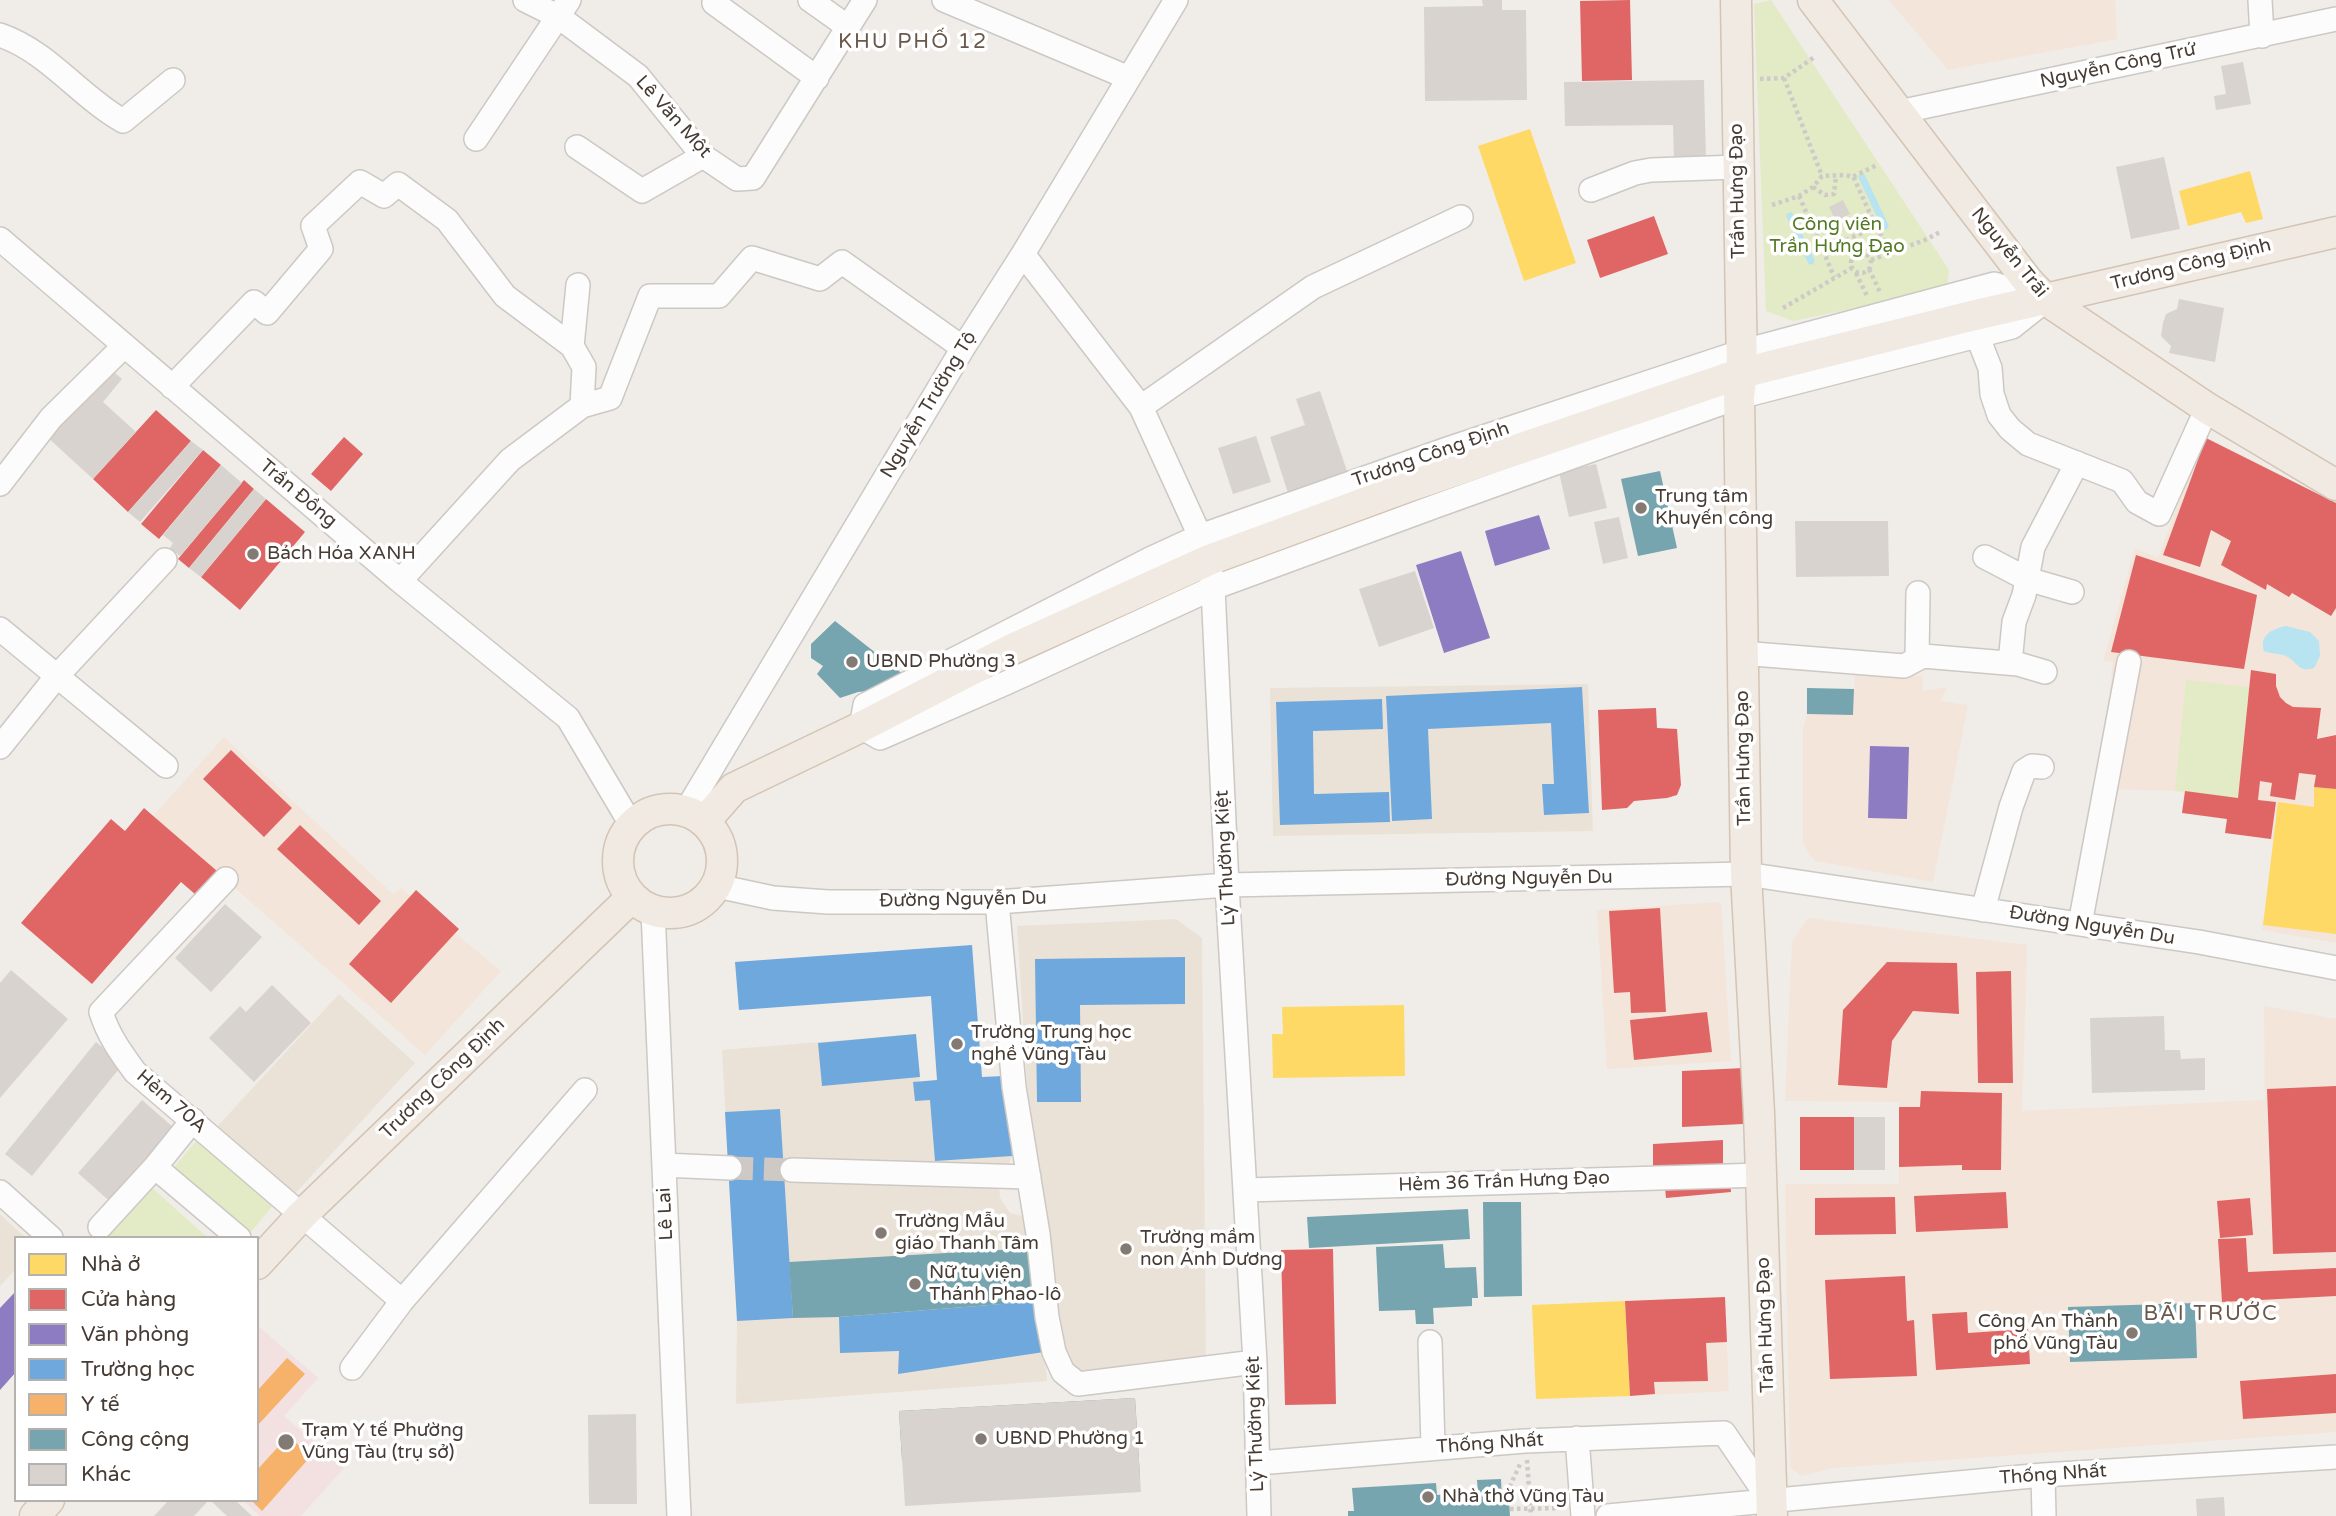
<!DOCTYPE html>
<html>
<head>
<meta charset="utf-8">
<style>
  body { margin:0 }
  #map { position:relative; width:2336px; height:1516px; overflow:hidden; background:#f0ece8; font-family:"Varela Round",sans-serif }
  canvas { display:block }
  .legend { position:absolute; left:14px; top:1236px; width:245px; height:266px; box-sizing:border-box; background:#fff; border:2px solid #b5b1ae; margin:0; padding:9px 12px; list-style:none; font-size:21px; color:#463c34 }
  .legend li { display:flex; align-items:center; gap:14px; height:35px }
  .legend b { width:35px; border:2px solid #b5b1ae }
</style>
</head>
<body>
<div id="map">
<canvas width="2336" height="1516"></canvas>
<ul class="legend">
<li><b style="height:19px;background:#ffd966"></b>Nhà ở</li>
<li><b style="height:19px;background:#e06666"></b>Cửa hàng</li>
<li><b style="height:19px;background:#8e7cc3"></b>Văn phòng</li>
<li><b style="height:19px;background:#6fa8dc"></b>Trường học</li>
<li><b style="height:19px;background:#f6b26b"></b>Y tế</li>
<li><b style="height:19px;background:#76a5af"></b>Công cộng</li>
<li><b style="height:19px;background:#d8d3cf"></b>Khác</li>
</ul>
</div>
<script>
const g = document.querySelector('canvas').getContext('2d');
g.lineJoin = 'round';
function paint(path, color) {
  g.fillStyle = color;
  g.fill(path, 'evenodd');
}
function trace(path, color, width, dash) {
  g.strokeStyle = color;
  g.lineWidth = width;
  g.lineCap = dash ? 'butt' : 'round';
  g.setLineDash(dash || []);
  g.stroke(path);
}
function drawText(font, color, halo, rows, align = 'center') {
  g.font = font + ' "Varela Round",sans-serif';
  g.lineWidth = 7;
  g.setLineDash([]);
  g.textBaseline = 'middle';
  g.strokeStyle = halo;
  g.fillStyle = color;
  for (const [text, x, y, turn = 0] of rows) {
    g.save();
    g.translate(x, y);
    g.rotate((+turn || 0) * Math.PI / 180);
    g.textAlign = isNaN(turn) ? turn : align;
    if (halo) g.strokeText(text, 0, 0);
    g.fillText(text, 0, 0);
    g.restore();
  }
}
const commercial = new Path2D(`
  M1889,0H2115L2117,39L1948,70Z
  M2203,436L2336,503V943L2262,930L2274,840L2225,833L2226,819L2182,813L2184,791L2098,789L2113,662L2103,661L2135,548L2158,558Z
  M1855,674L1922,676L1923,691L1947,687L1941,701L1968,705L1933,882L1816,861L1810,855L1803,843V730L1807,714H1853Z
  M224,737L393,894L401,888L501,971L425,1055L153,816Z
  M1721,902L1731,1061L1607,1069L1597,910Z
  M1808,918L2027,945L2022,1111L2265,1100L2264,1006L2336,1019V1432L1834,1468L1801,1476L1790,1467L1785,1184H1899V1102L1785,1101L1792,942Z
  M1726,1325L1729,1391L1630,1396Z`);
const education = new Path2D(`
  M1588,684L1593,831L1273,836L1270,688Z
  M1176,919L1202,938L1206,1360L1089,1378L1067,1368L1062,1351L1031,1147L1017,926Z
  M339,994L415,1063L291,1198L215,1129Z
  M916,1034L920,1082L1005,1076L1012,1156L999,1185L1000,1198L1010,1213L1026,1217L1040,1301L1047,1381L736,1404L737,1321L722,1050Z
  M0,1214L26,1238H16V1269L0,1286Z`);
const medical = new Path2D(`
  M257,1325L318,1378L284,1416L344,1468L301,1516H260L242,1500H257Z`);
const green = new Path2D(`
  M1771,0L1949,270L1947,289L1793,321L1766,311L1754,4Z
  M2186,680L2249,687L2238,798L2175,791Z
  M197,1140L274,1204L246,1238L161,1183Z
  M150,1186L208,1238H104Z`);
const water = new Path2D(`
  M2286,626L2310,632L2319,641L2320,656L2314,668C2299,673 2299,664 2288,657C2281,653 2271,654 2264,651C2259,635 2272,629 2286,626Z`);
const homes = new Path2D(`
  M1530,129L1576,263L1524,281L1478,146Z
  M2250,171L2263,219L2246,223L2241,212L2188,226L2179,191Z
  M2314,787L2336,789V934L2263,925L2278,802L2314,807Z
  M1404,1005L1405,1076L1273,1078L1272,1034H1283L1282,1007Z
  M1625,1301L1630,1396L1536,1399L1532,1305Z`);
const shops = new Path2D(`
  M1630,0L1632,80L1582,81L1580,1Z
  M1654,216L1668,254L1600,278L1587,240Z
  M156,410L191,441L128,512L93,479Z
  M344,437L363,454L331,491L311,474Z
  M2206,438L2336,503V608L2331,616L2292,593L2289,597L2267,584L2266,590L2221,565L2231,541L2211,530L2200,567L2163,555Z
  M203,450L221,465L159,539L141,524Z
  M244,480L254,489L189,568L178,559Z
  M266,499L305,532L240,610L201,577Z
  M2136,555L2257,595L2244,669L2111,652Z
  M2251,670L2276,674V686L2280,697L2286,703L2293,707L2321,708L2317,739L2336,735V789L2314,787L2316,775L2299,773L2295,800L2270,796L2272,783L2260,781L2258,800L2276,802L2271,839L2225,833L2227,819L2182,813L2185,791L2238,798Z
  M1656,708L1657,728L1677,729L1681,785L1677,795L1667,798L1634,801L1627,808L1602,810L1598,710Z
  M231,750L292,808L264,837L203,779Z
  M144,808L217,871L196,895L181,882L92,984L21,923L111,819L125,831Z
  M300,825L381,901L359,925L277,849Z
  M416,890L459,929L391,1003L349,964Z
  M1660,908L1666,1012L1631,1013L1630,992L1614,993L1609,911Z
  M1887,962L1957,963L1959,1014L1913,1011L1892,1041L1887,1088L1838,1085L1843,1010Z
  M2011,971L2013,1083H1978L1976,972Z
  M1707,1012L1712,1052L1634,1060L1630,1020Z
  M1744,1068L1743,1124L1682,1127V1071Z
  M2336,1086V1252L2273,1254L2267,1089Z
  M1921,1091L2002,1093L2001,1170H1962V1165L1899,1167V1107H1920Z
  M1800,1117H1854V1170H1800Z
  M1723,1140V1169L1653,1174V1144Z
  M1729,1171L1731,1192L1666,1198L1664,1177Z
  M2006,1192L2008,1228L1916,1232L1914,1196Z
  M1895,1197L1896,1234L1815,1235V1198Z
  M2250,1198L2253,1235L2220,1238L2217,1201Z
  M2246,1238L2248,1272L2336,1268V1296L2222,1302L2218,1239Z
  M1333,1249L1336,1404L1285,1405L1281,1250Z
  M1905,1276L1907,1321L1914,1320L1917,1376L1830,1379L1825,1280Z
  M1725,1297L1727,1342L1706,1343L1708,1381L1654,1382L1655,1394L1630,1396L1625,1301Z
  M1967,1312L1968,1333L2028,1329L2030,1364L1936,1370L1932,1314Z
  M2336,1374V1413L2243,1419L2240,1381Z`);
const offices = new Path2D(`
  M1539,515L1550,549L1495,566L1485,531Z
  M1461,551L1490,638L1444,653L1416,565Z
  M1870,746L1909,747L1907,819L1868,818Z
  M16,1291V1372L0,1390V1308Z`);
const schools = new Path2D(`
  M1582,687L1589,813L1544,815L1542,784H1554L1551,723L1428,729L1432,819L1392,821L1386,696Z
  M1382,699L1383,729L1313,731L1314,794L1389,792L1390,822L1280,825L1276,702Z
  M972,945L982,1077L1005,1076L1012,1156L935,1161L930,1100L915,1101L913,1082L937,1080L931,996L739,1010L735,962Z
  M1185,957V1004L1080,1005L1081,1102H1037L1035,959Z
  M916,1034L920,1077L822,1086L818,1043Z
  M780,1109L793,1318L737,1321L725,1112Z
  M1040,1301L1044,1352L898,1374L899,1351L840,1353L839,1317Z`);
const health = new Path2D(`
  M287,1358L305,1374L257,1426V1391Z
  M288,1436L311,1456L262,1511L251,1500H257V1470Z`);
const public = new Path2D(`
  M1660,471L1677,548L1638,556L1621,479Z
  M835,621L904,675L879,690L858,692L840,698L817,674L823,666L811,658V644Z
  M1807,688L1854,689L1853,715L1807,714Z
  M1483,1202H1521L1522,1296L1484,1297Z
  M1468,1209L1470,1239L1309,1248L1307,1217Z
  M1443,1244L1445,1268L1476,1267L1478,1298H1472V1306L1433,1308L1434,1324H1416L1415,1310L1379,1311L1376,1247Z
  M1034,1248L1040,1301L839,1317L793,1318L789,1262Z
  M2195,1303L2197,1358L2070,1362L2068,1307Z
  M1135,1398L1140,1477L1095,1479L1092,1437L985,1443L986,1454L960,1455V1441L926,1443L927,1458L902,1460L899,1411Z
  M1501,1479L1502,1500H1509L1510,1516H1348V1511H1354L1352,1488L1436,1483L1437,1495L1478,1492L1477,1480Z`);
const stream = new Path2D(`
  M1862,177L1885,226
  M1790,216L1811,261`);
const building = new Path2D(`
  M1482,0H1502V10H1526L1527,100L1425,101L1424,7L1483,6Z
  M2243,62L2251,104L2216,110L2214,96L2226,94L2221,66Z
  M1704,80L1706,161H1674L1673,125L1565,126L1564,82Z
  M2164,157L2180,229L2131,239L2116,167Z
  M1843,200L1850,214L1836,221L1829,207Z
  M2179,299L2224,308L2215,362L2169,353L2171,346L2161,336L2163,323L2166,314L2177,309Z
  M108,367L122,379L103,402L136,432L93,479L45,435Z
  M1320,391L1348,474L1288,493L1270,437L1305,425L1296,399Z
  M1256,436L1271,482L1233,494L1218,448Z
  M191,441L203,450L140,522L128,512Z
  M1596,464L1607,508L1569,517L1559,472Z
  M221,465L242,483L180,556L170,548L173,543L163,535Z
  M254,489L266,499L201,577L189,568Z
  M1619,517L1628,558L1603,564L1594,522Z
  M1795,521H1888L1889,576L1796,577Z
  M1415,571L1434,628L1379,647L1359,589Z
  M225,904L262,937L211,992L175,958Z
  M11,970L68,1019L0,1098V983Z
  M272,985L311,1023L254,1082L209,1038L240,1006L246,1012Z
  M2164,1016L2165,1050H2180L2181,1059L2205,1058V1090L2092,1093L2090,1018Z
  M96,1042L123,1064L32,1176L5,1154Z
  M142,1100L180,1133L116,1207L78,1173Z
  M1854,1117H1885V1170H1854Z
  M1135,1398L1141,1492L905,1506L899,1411Z
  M636,1414L637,1504H589L588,1415Z
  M2224,1497L2225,1516H2197L2196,1499Z
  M169,1500H209L194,1516H154Z
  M210,1500H235L252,1516H227Z`);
const minorTunnel = new Path2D(`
  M730,1168L792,1170`);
const path = new Path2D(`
  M1784,78L1822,176
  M1760,79L1784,78L1816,56
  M1813,187L1825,195L1834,194L1836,176
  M1799,196L1823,250L1876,227L1853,176
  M1772,205L1799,196L1813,187L1822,176L1846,175L1852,177L1877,165
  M1876,227L1892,252
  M1823,250L1834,277
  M1851 263a10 10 0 1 1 20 0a10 10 0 1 1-20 0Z
  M1871,260L1925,240L1942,231
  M1869,269L1880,292
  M1856,273L1867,296
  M1783,308L1852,268
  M1527,1460L1531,1516
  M1506,1500V1495L1521,1462
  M1510,1509L1563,1508`);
const minor = new Path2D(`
  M525,0L559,17L638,76L703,156L737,179L753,178L865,0
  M810,0L848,27
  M944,0L1129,78
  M2260,0L2262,36
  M714,3L817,78
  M0,35C49,52 79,96 123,121L173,80
  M1899,112L2336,19
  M476,139L569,0
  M577,147L642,191L703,156
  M1591,190L1635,173L1651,170L1738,167
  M0,239L400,581L568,718L632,826
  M1023,254L1141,407L1200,536L1209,560L1213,588L1227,885L1255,1362L1259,1516
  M1994,284L2046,300L2012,327L1739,397L1436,506L1213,588L1006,683L880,738L861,727L865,705L1150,559L1200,536L1450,448L1740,352Z
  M1977,335L1990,368L1992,394L1999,415L2010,429L2028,444L2122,481L2137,502L2159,514L2207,408
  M572,346L578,285
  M172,387L254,302L267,313L321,249L313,226L360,182L384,196L398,184L447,220L505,296L572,346L584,367L582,406
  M1141,407L1313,287L1461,217
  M0,484L51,418L124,346
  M1985,557L2027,579L2072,592
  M400,581L510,460L582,406L610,398L650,296H719L752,258L820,279L842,262L963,348
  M0,629L166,766
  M1741,653L1904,666L1923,656L2018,664L2045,672
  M1917,659L1918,593
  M2010,663L2014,622L2024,595L2033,547L2077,463
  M0,747L57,676L165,560
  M686,811L963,348L1023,254L1176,0
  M226,879L101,1012C108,1035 121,1053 135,1072L402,1301
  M717,886L773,898L828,902H997L1227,885L1746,874L2199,942L2336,968
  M997,902L1014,1087L1038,1234L1047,1317L1054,1352L1063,1372L1078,1384L1255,1362
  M1983,910L2011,807L2024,771L2032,766L2042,767
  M653,911L679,1516
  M2080,924L2129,662
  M664,1165L730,1168
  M155,1167L239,1238
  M792,1170L1029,1177
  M1246,1190L1762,1175
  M0,1192L51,1238
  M100,1227L155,1167L193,1120
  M1430,1342L1433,1447
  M352,1368L402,1301L585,1090
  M1577,1438L1583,1516
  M1258,1463L1525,1441L1724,1433L1771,1502
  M2043,1475L2044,1516
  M1608,1516L2043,1475L2336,1457`);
const major = new Path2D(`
  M1736,0L1742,373L1739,397L1746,874L1759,1113L1772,1516
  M1813,0L2027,280L2046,300L2207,408L2336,485
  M618 861a52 52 0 1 1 104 0a52 52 0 1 1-104 0Z
  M705,821L734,788L861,727L1010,650L1209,560L1410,486L1742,373L1967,317L2336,232
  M257,1264L302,1215L632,897
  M35,1516L49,1500`);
const markers = [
  [1641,508,7,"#827a73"],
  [253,554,7,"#827a73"],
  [852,662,7,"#827a73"],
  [957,1044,7,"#827a73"],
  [881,1233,7,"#827a73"],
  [1126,1249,7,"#827a73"],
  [915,1284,7,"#827a73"],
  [2132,1333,7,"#827a73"],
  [981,1439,7,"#827a73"],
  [286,1442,9,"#827a73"],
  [1428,1497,7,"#827a73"]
];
const streetNames = [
  ["Nguyễn Công Trứ",2118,66,-12],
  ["Lê Văn Một",673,117,48],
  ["Trần Hưng Đạo",1738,191,-91],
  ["Nguyễn Trãi",2009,253,51],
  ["Trương Công Định",2191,265,-14],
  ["Nguyễn Trường Tộ",929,405,-59],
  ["Trương Công Định",1431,455,-19],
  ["Trần Đồng",298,494,40],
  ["Trần Hưng Đạo",1744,758,-91],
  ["Lý Thường Kiệt",1226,858,-93],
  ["Đường Nguyễn Du",1529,879,-1],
  ["Đường Nguyễn Du",963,900,-1],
  ["Đường Nguyễn Du",2092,926,9],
  ["Trương Công Định",443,1079,-44],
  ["Hẻm 70A",171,1102,41],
  ["Hẻm 36 Trần Hưng Đạo",1504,1182,-2],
  ["Lê Lai",666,1214,-93],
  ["Trần Hưng Đạo",1766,1325,-92],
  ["Lý Thường Kiệt",1256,1424,-92],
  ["Thống Nhất",1490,1444,-4],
  ["Thống Nhất",2053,1475,-4]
];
const parkNames = [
  ["Công viên",1837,225],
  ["Trần Hưng Đạo",1837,247]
];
const poiNames = [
  ["Trung tâm",1655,497],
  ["Khuyến công",1655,519],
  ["Bách Hóa XANH",267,554],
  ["UBND Phường 3",866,662],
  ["Trường Trung học",971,1033],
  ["nghề Vũng Tàu",971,1055],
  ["Trường Mẫu",895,1222],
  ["giáo Thanh Tâm",895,1244],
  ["Trường mầm",1140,1238],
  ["non Ánh Dương",1140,1260],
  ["Nữ tu viện",929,1273],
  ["Thánh Phao-lô",929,1295],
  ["Công An Thành",2118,1322,"right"],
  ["phố Vũng Tàu",2118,1344,"right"],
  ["Trạm Y tế Phường",302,1431],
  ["Vũng Tàu (trụ sở)",302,1453],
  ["UBND Phường 1",995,1439],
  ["Nhà thờ Vũng Tàu",1442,1497]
];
const neighbourhoodNames = [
  ["KHU PHỐ 12",913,42],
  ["BÃI TRƯỚC",2211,1314]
];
paint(commercial, '#f4e5da');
paint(education, '#ebe2d7');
paint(medical, '#f3e0e0');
paint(green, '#e3ebc6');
paint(water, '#b7e4f0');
paint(homes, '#ffd966');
paint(shops, '#e06666');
paint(offices, '#8e7cc3');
paint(schools, '#6fa8dc');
paint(health, '#f6b26b');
paint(public, '#76a5af');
trace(stream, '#b7e4f0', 7);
paint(building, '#d8d3cf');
trace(minorTunnel, '#cec9c4', 23, [23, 11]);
trace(minor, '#ccc8c4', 26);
trace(major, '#d3c4b4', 33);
trace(path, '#cecac7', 4.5, [3.5, 3.5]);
trace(minor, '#fdfcfc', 23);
trace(major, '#f1eae2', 30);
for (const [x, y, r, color] of markers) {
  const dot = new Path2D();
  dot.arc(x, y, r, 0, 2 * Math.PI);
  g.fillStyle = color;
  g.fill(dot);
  trace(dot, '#fff', 2.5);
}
drawText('19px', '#463c34', '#fff', streetNames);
drawText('19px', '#547a25', '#fff', parkNames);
drawText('19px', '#463c34', '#fff', poiNames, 'left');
g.letterSpacing = '2px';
drawText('21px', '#69584b', '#fff', neighbourhoodNames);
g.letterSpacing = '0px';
</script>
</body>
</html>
